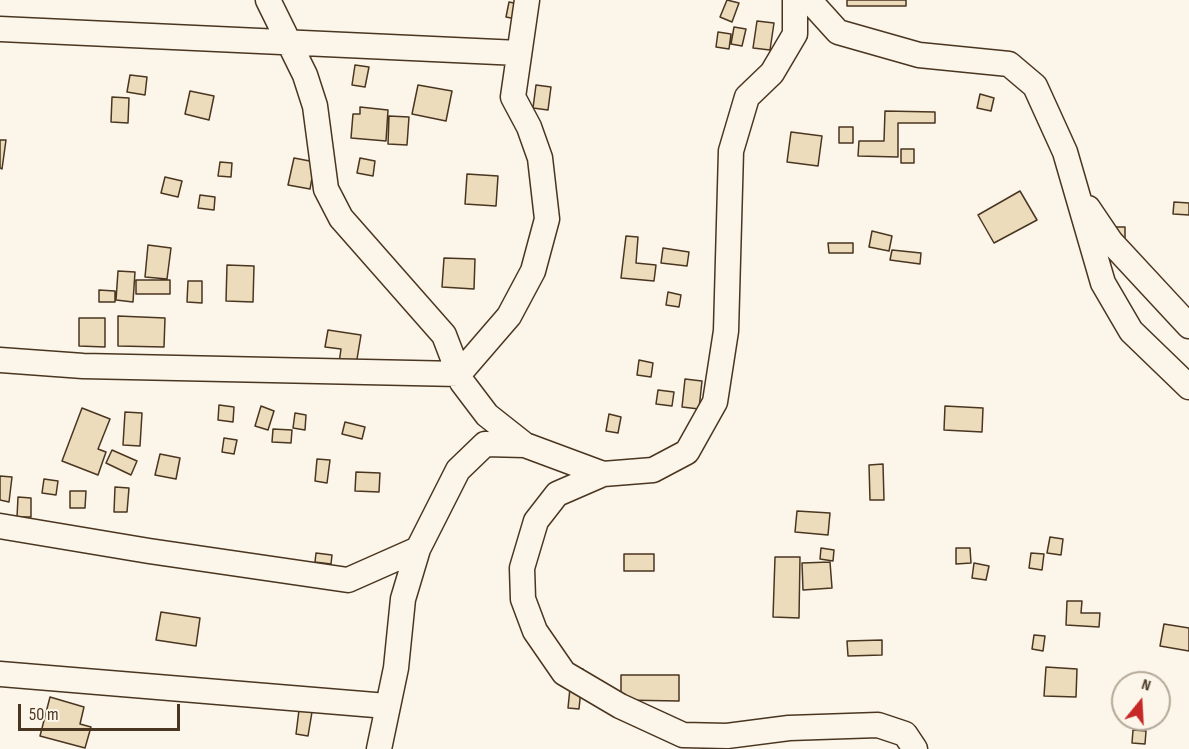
<!DOCTYPE html>
<html>
<head>
<meta charset="utf-8">
<style>
  body { margin:0 }
  #map { position:relative; width:1189px; height:749px; overflow:hidden; background:#fbf6e9; font-family:"Sofia Sans Condensed",sans-serif }
  canvas { display:block }
  .north { position:absolute; left:1111px; top:671px; width:60px; height:60px; box-sizing:border-box; background:#fbf6e9; border:2px solid #b4a999; border-radius:50%; rotate:18deg; font-size:16px; font-weight:700; line-height:24px; text-align:center; color:#4a3520 }
  .north::after { content:''; display:block; margin:auto; width:21px; height:27px; background:#c62828; clip-path:polygon(50% 0,100% 100%,50% 72%,0 100%) }
  .scale { position:absolute; left:18px; top:704px; width:162px; height:27px; box-sizing:border-box; border:3px solid #4a3520; border-top:0; padding-left:8px; font-size:18px; line-height:21px; white-space:nowrap; color:#4a3520; -webkit-text-stroke:4px #fbf6e9; paint-order:stroke }
</style>
</head>
<body>
<div id="map">
<canvas width="1189" height="749"></canvas>
<div class="north">N</div>
<div class="scale">50 m</div>
</div>
<script>
const g = document.querySelector('canvas').getContext('2d');
g.lineJoin = 'round';
function paint(path, color) {
  g.fillStyle = color;
  g.fill(path, 'evenodd');
}
function trace(path, color, width, dash) {
  g.strokeStyle = color;
  g.lineWidth = width;
  g.lineCap = dash ? 'butt' : 'round';
  g.setLineDash(dash || []);
  g.stroke(path);
}
const building = new Path2D(`
  M727,0L739,3L732,22L720,17Z
  M847,0H906V6H847Z
  M509,2L529,6L526,21L506,17Z
  M757,21L774,23L770,50L753,48Z
  M734,27L746,29L742,46L731,44Z
  M718,32L731,34L729,49L716,47Z
  M355,65L369,67L365,87L352,85Z
  M130,75L147,77L145,95L127,92Z
  M418,85L452,91L446,121L412,114Z
  M536,85L551,87L548,110L533,108Z
  M190,91L214,96L209,120L185,114Z
  M980,94L994,98L991,111L977,108Z
  M112,97L129,98L128,123L111,122Z
  M360,107L388,110L386,141L351,138L353,114H360Z
  M885,111L935,112V123H898V157L858,156L859,141H884Z
  M389,116L409,117L407,145L388,144Z
  M839,127H853V143H839Z
  M791,132L822,136L818,166L787,162Z
  M0,140H6L2,169L0,168Z
  M901,149H914V163H901Z
  M294,158L315,162L310,189L288,185Z
  M360,158L375,161L373,176L357,173Z
  M220,162L232,163L231,177L218,176Z
  M467,174L498,176L496,206L465,204Z
  M165,177L182,181L178,197L161,193Z
  M1020,191L1037,220L994,243L978,215Z
  M200,195L215,197L214,210L198,208Z
  M1174,202L1189,203V215L1173,214Z
  M1108,227H1125V241Z
  M872,231L892,236L889,251L869,247Z
  M626,236L638,237L636,263L656,265L654,281L621,278Z
  M828,243H853V253H829Z
  M148,245L171,248L167,279L145,277Z
  M663,248L689,252L687,266L661,263Z
  M892,250L921,253L920,264L890,260Z
  M444,258L475,259L474,289L442,287Z
  M227,265L254,266L253,302L226,301Z
  M118,271L135,272L133,302L116,300Z
  M136,280H170V294H136Z
  M188,281H202V303L187,302Z
  M99,290L115,291V302H99Z
  M668,292L681,295L679,307L666,305Z
  M118,316L165,318L164,347L118,346Z
  M79,318H105V347L79,346Z
  M328,330L361,335L356,365L339,363L341,349L325,347Z
  M639,360L653,363L651,377L637,375Z
  M685,379L702,381L699,409L682,407Z
  M658,390L674,392L672,406L656,404Z
  M219,405L234,407L233,422L218,420Z
  M261,406L274,411L268,430L255,426Z
  M945,406L983,408L982,432L944,430Z
  M82,408L110,419L98,449L106,452L98,475L62,461Z
  M125,412L142,413L140,446L123,445Z
  M295,413L306,415L305,430L293,428Z
  M609,414L621,417L618,433L606,431Z
  M345,422L365,427L362,439L342,434Z
  M273,429L292,430L291,443L272,442Z
  M224,438L237,440L234,454L222,452Z
  M112,450L137,461L131,475L106,463Z
  M160,454L180,458L176,479L155,475Z
  M317,459L330,460L327,483L315,481Z
  M883,464L884,500H870L869,465Z
  M356,472L380,473L379,492L355,491Z
  M0,476L12,477L9,502L0,500Z
  M44,479L58,481L56,495L42,493Z
  M115,487L129,488L127,512H114Z
  M70,491H86L85,508H70Z
  M18,497L31,498V517H17Z
  M797,511L830,513L828,535L795,532Z
  M1050,537L1063,539L1061,555L1047,553Z
  M821,548L834,550L833,561L820,559Z
  M956,548H970L971,563L956,564Z
  M316,553L332,555L331,564L315,562Z
  M1031,553L1044,554L1042,570L1029,568Z
  M624,554H654V571H624Z
  M775,557H800L799,618L773,617Z
  M830,562L832,588L803,590L802,563Z
  M974,563L989,566L986,580L972,578Z
  M1067,601H1082L1081,613H1100L1099,627L1066,625Z
  M161,612L200,618L196,646L156,640Z
  M1164,624L1189,628V651L1160,646Z
  M1034,635L1045,636L1043,651L1032,649Z
  M882,640V655L848,656L847,641Z
  M1046,667L1077,669L1076,697L1044,696Z
  M572,668L583,669L579,709L568,708Z
  M621,675H679V701L621,700Z
  M50,697L84,707L80,724L91,727L85,748L40,736Z
  M299,710L312,712L308,736L296,734Z
  M1133,730L1146,731L1145,744L1132,743Z`);
const minor = new Path2D(`
  M268,0L305,75L315,106L326,189L341,218L444,335L462,382L487,415L525,445L603,474L653,470L687,452L715,402L726,331L731,151L747,97L772,73L795,34V0
  M809,0L838,32L919,55L1009,64L1035,86L1065,152L1103,283L1131,331L1189,387
  M0,29L519,53
  M1088,208L1111,242L1189,326
  M0,360L83,366L459,374L509,316L533,271L547,219L540,158L529,127L513,97L527,0
  M603,474L557,494L536,521L522,568L523,599L535,631L564,673L620,706L683,735L727,736L789,728L878,725L905,734L915,749
  M0,526L149,551L348,580L418,549
  M0,674L387,706
  M379,749L396,668L403,599L418,549L458,470L485,444L525,445`);
paint(building, '#ecdcbc');
trace(building, '#4a3520', 1.5);
trace(minor, '#4a3520', 27);
trace(minor, '#fbf6e9', 24);
</script>
</body>
</html>
